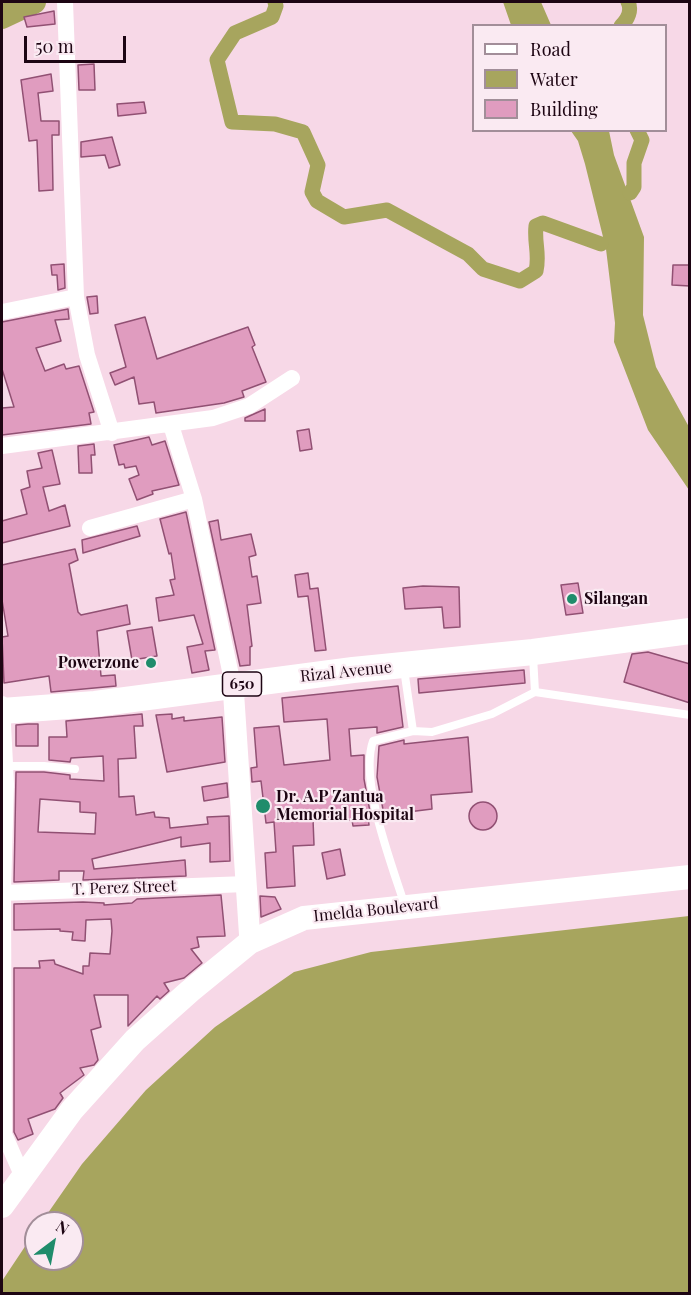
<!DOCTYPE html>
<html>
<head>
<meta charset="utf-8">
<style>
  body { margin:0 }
  #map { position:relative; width:691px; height:1295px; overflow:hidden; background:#f7d8e7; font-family:"Playfair Display",serif }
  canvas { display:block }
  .frame { position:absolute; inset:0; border:3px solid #1d0513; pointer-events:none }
  .legend { position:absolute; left:472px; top:24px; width:195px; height:108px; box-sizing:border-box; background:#faeaf2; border:2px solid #a28e99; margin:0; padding:8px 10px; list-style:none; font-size:18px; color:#1d0513 }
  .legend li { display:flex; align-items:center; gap:12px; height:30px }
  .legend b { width:30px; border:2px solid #a28e99 }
  .north { position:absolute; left:24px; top:1211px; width:60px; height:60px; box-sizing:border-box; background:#faeaf2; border:2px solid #a28e99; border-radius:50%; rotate:32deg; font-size:16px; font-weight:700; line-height:24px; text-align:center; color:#1d0513 }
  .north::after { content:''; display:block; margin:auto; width:21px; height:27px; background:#1f8c6b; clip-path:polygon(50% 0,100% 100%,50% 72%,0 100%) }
  .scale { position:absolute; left:24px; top:36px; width:102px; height:27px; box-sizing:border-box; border:3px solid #1d0513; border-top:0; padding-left:8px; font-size:18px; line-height:21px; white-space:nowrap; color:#1d0513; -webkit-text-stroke:4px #faeaf2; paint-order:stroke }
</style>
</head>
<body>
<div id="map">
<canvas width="691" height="1295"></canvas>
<div class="frame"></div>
<ul class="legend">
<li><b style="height:8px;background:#fff"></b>Road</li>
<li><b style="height:16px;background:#a7a55e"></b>Water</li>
<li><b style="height:16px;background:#e09cbf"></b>Building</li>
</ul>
<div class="north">N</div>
<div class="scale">50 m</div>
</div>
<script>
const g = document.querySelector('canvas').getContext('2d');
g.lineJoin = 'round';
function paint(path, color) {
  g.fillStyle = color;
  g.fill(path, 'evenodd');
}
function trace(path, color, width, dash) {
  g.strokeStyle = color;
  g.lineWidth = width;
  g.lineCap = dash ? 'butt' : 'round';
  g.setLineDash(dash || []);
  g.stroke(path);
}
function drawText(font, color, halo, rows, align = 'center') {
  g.font = font + ' "Playfair Display",serif';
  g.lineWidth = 4.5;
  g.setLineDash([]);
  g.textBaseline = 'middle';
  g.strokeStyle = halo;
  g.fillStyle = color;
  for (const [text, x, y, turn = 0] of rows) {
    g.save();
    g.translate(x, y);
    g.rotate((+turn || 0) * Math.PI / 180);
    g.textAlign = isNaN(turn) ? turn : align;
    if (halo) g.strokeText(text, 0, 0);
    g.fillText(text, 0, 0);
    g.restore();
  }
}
const water = new Path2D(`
  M503,2H541L551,25H511Z
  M571,131H609L614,155L644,237L643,315L656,367L689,427V490L648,430L614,342L615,323L606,249L585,164L578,141Z
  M689,916V1293H2V1281L36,1230V1259H72V1223H41L82,1164L146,1090L215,1027L294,972L371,952Z`);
const canal = new Path2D(`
  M275,2L276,6L272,17L235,33L217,60L232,122L275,124L303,132L318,165L312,192L317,201L344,217L387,210L468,254L483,269L520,281L536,271C540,254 534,243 536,226L543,223L601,244
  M621,26C628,19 632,10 628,2
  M630,193L634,187V163L642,140L637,130`);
const river = new Path2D(`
  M2,17L34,2`);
const building = new Path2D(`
  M54,11L55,24L27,27L24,17Z
  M94,64L95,90H79L78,65Z
  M51,74L53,91L38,93L41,121H59V135H52L53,190L39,191L37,140L29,141L21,80Z
  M144,102L146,113L118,116L117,104Z
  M112,137L120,165L109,168L105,155L81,157V142Z
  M64,264L65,288L58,290L57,275H52L51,265Z
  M673,265H690V286L672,285Z
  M97,296L98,313L90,314L87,297Z
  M68,309L69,319L55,320L61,341L36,348L45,371L64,364L66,369L79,366L94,412L89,413L91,424L2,435V408L14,407L2,369V322Z
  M145,317L157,359L248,327L255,345L252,347L266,382L242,391L244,397L224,403L156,413L154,402L139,404L134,377L115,385L110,373L126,367L115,325Z
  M265,409V421H245V418Z
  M309,429L312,449L300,451L297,431Z
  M149,437L152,445L165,441L179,485L152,491L153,494L137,500L129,479L139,475L136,466L125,468L124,464L119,465L114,445Z
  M94,444L95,455H91L92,473H79L78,446Z
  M52,450L60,484L43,487L49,511L65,505L70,526L2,543V521L27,514L21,490L30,487L27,471L42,468L38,453Z
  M186,512L215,650L205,651L209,670L192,673L187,647L203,644L194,615L159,621L156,598L174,595L170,580L175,579L171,553L169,554L160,519Z
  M218,520L221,540L251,534L256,555L249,557L252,577L257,576L261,603L247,605L252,646L250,647V665L240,666L209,522Z
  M137,526L140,536L83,553L82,540Z
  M75,549L78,560L69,564L78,612L81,615L127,605L130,624L97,631L101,676L115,675L116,686L51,692L49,676L4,683L2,637L8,636L2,600V565Z
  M308,573L310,589L318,588L326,650L315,651L308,596L298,597L295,575Z
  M578,583L583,613L566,615L561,585Z
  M423,586L459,587L460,627L444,628L442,607L405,609L403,588Z
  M152,627L157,656L132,660L127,631Z
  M648,652L690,664V703L624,682L632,654Z
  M524,670L525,683L419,693L418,679Z
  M398,686L403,727L377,733V727L349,729L351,756L364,755V779L371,817H368L369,825L353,826L352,820L336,821V816L313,819L314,845L293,846L295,886L267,888L265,853L276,852L274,822L266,823L261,781L252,782L251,768L257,767L254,728L279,726L284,765L330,760L327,719L284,722L282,698Z
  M142,714L143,726H134L136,758L118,759L119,797L134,796L136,815L154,812L155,817L169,818L170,828L208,824L207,817L229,816L230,861L210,862V843L181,847V837L92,859L94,869L185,860L186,876L83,880L84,871H59V880L14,882L16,772H44L70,775V779L104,781L103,756L71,758L70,762L49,760V737H67L66,721ZM40,799L80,802V812L96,813L95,834L38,832Z
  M172,714V719L184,717V721L222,717L225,762L167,772L156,715Z
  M28,724H38V746H16V725Z
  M468,737L472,792L431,795L432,809L384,815L377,777L379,746L404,740V744Z
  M227,783L228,797L204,801L202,787Z
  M469 816a14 14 0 1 1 28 0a14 14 0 1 1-28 0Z
  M340,849L345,875L327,879L322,853Z
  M221,895L225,936L197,937L199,947L191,949L202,963L184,978L164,983L169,991L160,999L157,996L128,1026V995H94L101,1027L91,1030L98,1060L94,1065L80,1068L84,1075L60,1093L63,1098L55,1109L28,1119L33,1134L18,1140L14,1132V968H40L39,961L54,960L55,964L83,974V966H89L90,953L110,954L112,931L111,919L86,920L85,941L72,940L73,932L60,931V929L14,930V904L83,902L104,903V905L132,903L137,899Z
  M260,896L275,897L281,909L261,917Z`);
const service = new Path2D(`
  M533,656L535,692L690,715
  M404,669L413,731
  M4,766H44L75,769
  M405,906C392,865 359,781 373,741L413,731L432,732L492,714L535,692`);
const minor = new Path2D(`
  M65,2L76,297L87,355L112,433
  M2,312L76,297
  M171,425L194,499L233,685
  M2,446L213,418L249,406L292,378
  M90,528L194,499
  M2,704L6,784L3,893L4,1134L22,1175
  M2,893L247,884`);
const tertiary = new Path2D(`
  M233,685L250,942`);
const secondary = new Path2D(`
  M2,1206L72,1110L135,1040L190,991L250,942L304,918L690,877`);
const primary = new Path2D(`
  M2,711L95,704L353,670L533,652L690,631`);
const markers = [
  [572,599,6,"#1f8c6b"],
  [151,663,6,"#1f8c6b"],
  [263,806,8,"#1f8c6b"]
];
const shields = [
  [242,684,39]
];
const shieldNames = [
  ["650",242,684]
];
const poiNames = [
  ["Silangan",584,599],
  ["Powerzone",139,663,"right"],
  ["Dr. A.P Zantua",276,797],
  ["Memorial Hospital",276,815]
];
const streetNames = [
  ["Rizal Avenue",346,672,-6],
  ["T. Perez Street",124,888,-2],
  ["Imelda Boulevard",376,910,-6]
];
paint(water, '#a7a55e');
trace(canal, '#a7a55e', 15);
trace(river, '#a7a55e', 24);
paint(building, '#e09cbf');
trace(building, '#915073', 1.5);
trace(service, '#fff', 8);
trace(minor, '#fff', 16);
trace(tertiary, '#fff', 21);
trace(secondary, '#fff', 24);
trace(primary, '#fff', 26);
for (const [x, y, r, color] of markers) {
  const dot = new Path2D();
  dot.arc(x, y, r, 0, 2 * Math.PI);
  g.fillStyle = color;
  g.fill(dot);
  trace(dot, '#faeaf2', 2);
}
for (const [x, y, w] of shields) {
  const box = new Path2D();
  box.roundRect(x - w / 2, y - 12, w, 24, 4.5);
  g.fillStyle = '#faeaf2';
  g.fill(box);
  trace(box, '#1d0513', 1.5);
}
drawText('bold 15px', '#1d0513', null, shieldNames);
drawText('bold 16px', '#1d0513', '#faeaf2', poiNames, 'left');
drawText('16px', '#1d0513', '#faeaf2', streetNames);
</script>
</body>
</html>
